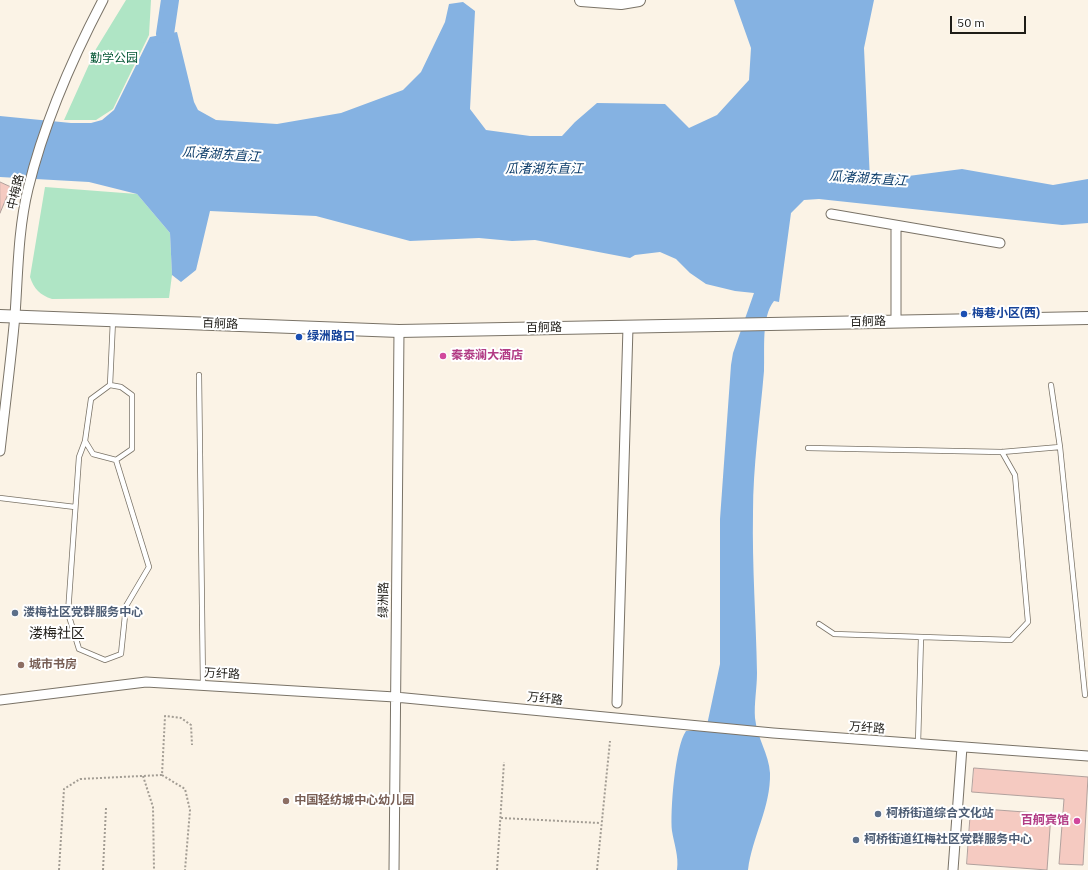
<!DOCTYPE html>
<html>
<head>
<meta charset="utf-8">
<style>
  body { margin:0 }
  #map { position:relative; width:1088px; height:870px; overflow:hidden; background:#fbf3e6; font-family:"IBM Plex Sans",sans-serif }
  canvas { display:block }
  .scale { position:absolute; left:950px; top:16px; width:76px; height:18px; box-sizing:border-box; border:2px solid #1e1c17; border-top:0; padding-left:5px; font-size:12px; line-height:14px; white-space:nowrap; color:#1e1c17; -webkit-text-stroke:3px #fff; paint-order:stroke }
</style>
</head>
<body>
<div id="map">
<canvas width="1088" height="870"></canvas>
<div class="scale">50 m</div>
</div>
<script>
const g = document.querySelector('canvas').getContext('2d');
g.lineJoin = 'round';
function paint(path, color) {
  g.fillStyle = color;
  g.fill(path, 'evenodd');
}
function trace(path, color, width, dash) {
  g.strokeStyle = color;
  g.lineWidth = width;
  g.lineCap = dash ? 'butt' : 'round';
  g.setLineDash(dash || []);
  g.stroke(path);
}
function drawText(font, color, halo, rows, align = 'center') {
  g.font = font + ' "IBM Plex Sans","Noto Sans SC",sans-serif';
  g.lineWidth = 4;
  g.setLineDash([]);
  g.textBaseline = 'middle';
  g.strokeStyle = halo;
  g.fillStyle = color;
  for (const [text, x, y, turn = 0] of rows) {
    g.save();
    g.translate(x, y);
    g.rotate((+turn || 0) * Math.PI / 180);
    g.textAlign = isNaN(turn) ? turn : align;
    if (halo) g.strokeText(text, 0, 0);
    g.fillText(text, 0, 0);
    g.restore();
  }
}
const green = new Path2D(`
  M126,0H151L149,35L113,109L96,120H64L96,49Z
  M45,187L137,194L170,233L172,275L169,298L52,299C40,295 34,289 30,277Z`);
const water = new Path2D(`
  M734,0H874L864,48L870,181L962,169L1053,185L1088,179V223L1062,225L819,199L804,200L791,213L779,302L774,301C761,317 765,350 764,371C760,418 753,466 753,513C752,566 756,619 757,673C757,688 754,703 755,718C757,738 769,754 770,773C771,807 752,837 748,870H677C679,856 674,844 672,831C670,812 675,746 686,731L702,730L707,725L720,664V519L731,365L733,353L754,293L735,291L706,284L690,273L676,259L660,252L635,255L630,258L535,240L512,241L479,238L410,241L316,216L210,211L196,270L181,282L172,275L170,233L137,194L89,182L0,177V116L71,123H91L102,120L114,110L150,37L177,32L194,102L198,110L216,120L277,124L341,113L403,90L421,72L445,22L449,4L463,2L475,11L470,109L486,130L530,136H562L575,122L597,103L665,104L689,128L717,115L749,80L751,48Z`);
const river = new Path2D(`
  M165,34L170,0`);
const building = new Path2D(`
  M0,182L11,187L0,213Z
  M974,768L1088,777L1083,865L1059,864L1064,799L972,792Z
  M971,808L1051,814L1047,870L967,864Z`);
const path = new Path2D(`
  M162,775L185,789L190,810L185,870
  M143,776L153,807L154,870
  M501,818L600,823
  M59,870L64,789L80,779L162,775L165,716L181,718L191,725L192,745
  M103,870L106,808
  M497,870L504,762
  M597,870L610,741`);
const service = new Path2D(`
  M199,375L203,685
  M110,385L121,387L132,395V449L116,460L93,454L85,441L91,399Z
  M110,385L113,320
  M1051,385L1060,447L1085,695
  M85,441L79,457L68,613L79,649L105,660L121,654L126,606L149,567L116,460
  M808,448L1002,452L1060,447
  M0,498L75,507
  M819,624L834,634L1011,640L1028,622L1015,475L1002,452
  M918,744L921,637`);
const minor = new Path2D(`
  M831,214L1000,243
  M896,322V226
  M0,451C5,406 11,360 15,315C18,273 18,230 28,189C44,123 72,59 103,0
  M0,700L146,682L395,697L773,733L1088,756
  M617,703L628,327
  M394,870L399,331
  M953,870L962,747`);
const tertiary = new Path2D(`
  M581,0L621,3L639,0
  M0,316L399,331L1088,318`);
const markers = [
  [964,314,4,"#1a4fb4"],
  [299,337,4,"#1a4fb4"],
  [443,356,4,"#d1479c"],
  [15,613,4,"#5c6f8a"],
  [21,665,4,"#8d6e63"],
  [286,801,4,"#8d6e63"],
  [878,814,4,"#5c6f8a"],
  [1077,821,4,"#d1479c"],
  [856,840,4,"#5c6f8a"]
];
const parkNames = [
  ["勤学公园",114,59]
];
const streetNames = [
  ["中梅路",16,192,-77],
  ["百舸路",868,322,-1],
  ["百舸路",220,324,2],
  ["百舸路",544,328,-1],
  ["绿洲路",384,600,-89],
  ["万纤路",222,674,3],
  ["万纤路",545,699,6],
  ["万纤路",867,728,4]
];
const transitNames = [
  ["梅巷小区(西)",972,314],
  ["绿洲路口",307,337]
];
const hotelNames = [
  ["秦泰澜大酒店",451,356],
  ["百舸宾馆",1069,821,"right"]
];
const serviceNames = [
  ["溇梅社区党群服务中心",23,613],
  ["柯桥街道综合文化站",886,814],
  ["柯桥街道红梅社区党群服务中心",864,840]
];
const educationNames = [
  ["城市书房",29,665],
  ["中国轻纺城中心幼儿园",294,801]
];
const waterNames = [
  ["瓜渚湖东直江",221,155,4],
  ["瓜渚湖东直江",544,169],
  ["瓜渚湖东直江",868,179,4]
];
const quarterNames = [
  ["溇梅社区",57,634]
];
paint(green, '#afe5c5');
paint(water, '#85b2e2');
trace(river, '#85b2e2', 18);
paint(building, '#f5cac1');
trace(building, '#b1a19d', 1);
trace(service, '#7a7367', 6);
trace(minor, '#7a7367', 11);
trace(tertiary, '#7a7367', 14);
trace(path, '#a39d94', 2, [2, 2]);
trace(service, '#fff', 4.5);
trace(minor, '#fff', 9);
trace(tertiary, '#fff', 12);
for (const [x, y, r, color] of markers) {
  const dot = new Path2D();
  dot.arc(x, y, r, 0, 2 * Math.PI);
  g.fillStyle = color;
  g.fill(dot);
  trace(dot, '#fff', 1.5);
}
drawText('12px', '#055735', '#fff', parkNames);
drawText('12px', '#1e1c17', '#fff', streetNames);
drawText('bold 12px', '#164399', '#fff', transitNames, 'left');
drawText('bold 12px', '#b23c85', '#fff', hotelNames, 'left');
drawText('bold 12px', '#4e5e75', '#fff', serviceNames, 'left');
drawText('bold 12px', '#785e54', '#fff', educationNames, 'left');
drawText('italic 13px', '#0e3e6b', '#fff', waterNames);
drawText('14px', '#1e1c17', '#fff', quarterNames);
</script>
</body>
</html>
